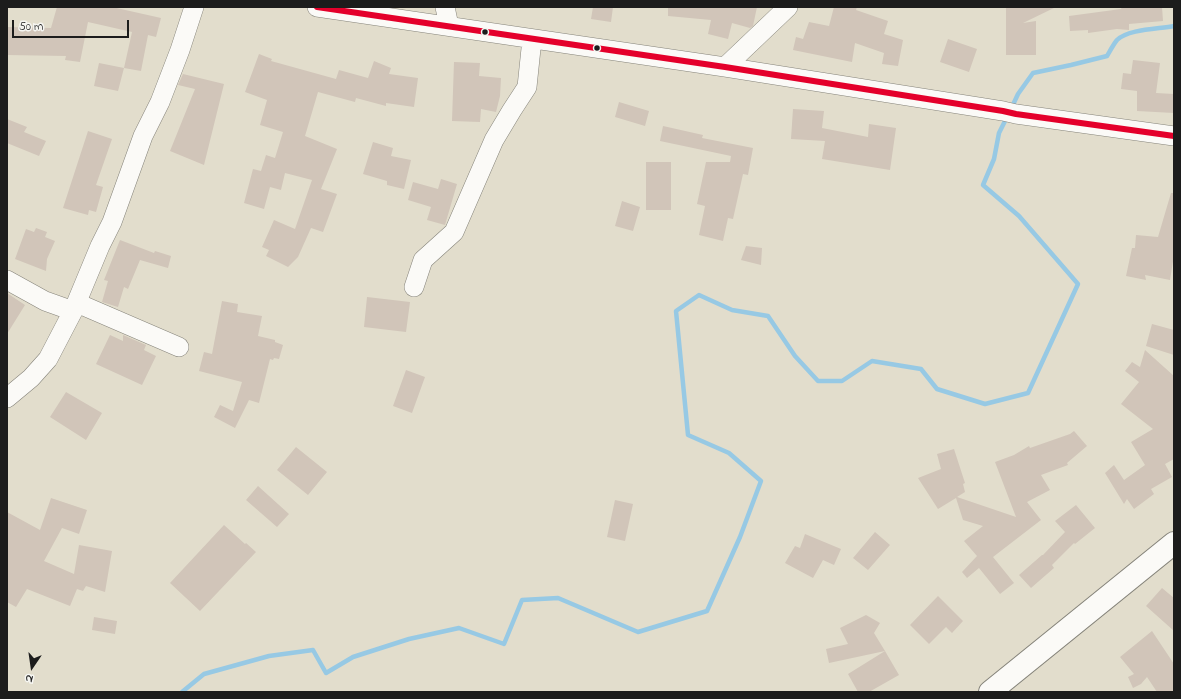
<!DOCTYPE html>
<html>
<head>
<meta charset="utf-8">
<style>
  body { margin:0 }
  #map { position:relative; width:1181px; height:699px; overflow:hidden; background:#e2ddcc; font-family:"Indie Flower",sans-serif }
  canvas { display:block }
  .frame { position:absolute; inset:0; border:8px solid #1c1c1c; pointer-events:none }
  .north { position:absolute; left:12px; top:647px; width:40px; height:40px; -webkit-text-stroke:3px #f6f6f2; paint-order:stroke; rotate:193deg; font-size:11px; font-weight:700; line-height:16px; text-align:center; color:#1c1c1c }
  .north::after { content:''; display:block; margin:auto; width:14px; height:18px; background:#1c1c1c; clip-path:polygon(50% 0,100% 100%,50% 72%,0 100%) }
  .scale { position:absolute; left:12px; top:20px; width:117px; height:18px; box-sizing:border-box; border:2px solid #1c1c1c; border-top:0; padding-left:5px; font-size:12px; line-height:14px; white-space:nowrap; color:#1c1c1c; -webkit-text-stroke:3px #f6f6f2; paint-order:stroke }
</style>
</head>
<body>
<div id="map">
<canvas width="1181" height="699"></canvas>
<div class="frame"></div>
<div class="north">N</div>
<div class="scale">50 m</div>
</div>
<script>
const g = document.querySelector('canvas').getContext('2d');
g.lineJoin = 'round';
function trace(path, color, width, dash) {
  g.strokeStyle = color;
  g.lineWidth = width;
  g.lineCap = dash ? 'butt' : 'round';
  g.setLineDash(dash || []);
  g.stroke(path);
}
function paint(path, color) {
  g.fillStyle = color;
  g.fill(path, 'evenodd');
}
const stream = new Path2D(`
  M1011,109L1018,94L1033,73L1071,65L1107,56C1110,51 1113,45 1117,40C1128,29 1159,29 1174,26
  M182,692L204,674L269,656L313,650L326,673L353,657L409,639L459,628L504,644L522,600L558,598L638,632L707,611L740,537L761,481L729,453L688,435L676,311L699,295L732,310L768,316L795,356L818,381H842L872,361L921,369L937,389L985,404L1028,393L1078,284L1019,216L983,185L994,159L999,133L1007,117`);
const building = new Path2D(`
  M57,7H112L161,18L156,37L148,35L141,71L124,68L132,32L88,22L80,62L65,60L66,56L7,55V27L51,28Z
  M593,7H613L611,22L591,19Z
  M668,7H757L753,26L750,28L732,23L728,39L708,34L711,20L668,16Z
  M834,7H857L856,10L888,21L884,34L903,40L898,66L882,64L884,53L855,43L852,62L793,50L796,37L803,39L809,22L829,26Z
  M1006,7H1056L1023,23L1036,21V55H1006Z
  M1122,7H1162L1163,21L1129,24V30L1117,29L1088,33V30L1070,31L1069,16L1121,9Z
  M948,39L977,49L969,72L940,62Z
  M259,54L272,59L271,61L336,79L339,70L368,78L374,61L391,68L389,74L418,78L414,107L386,103V106L356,98L355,102L318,92L305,136L337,149L321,189L337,194L323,232L311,228L298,257L288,267L266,256L269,250L262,247L274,220L295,229L312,180L285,173L281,190L270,187L264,209L244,203L253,169L261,171L266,155L275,158L283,132L260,125L267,100L245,92Z
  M1133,60L1160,63L1156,93L1174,94V113L1137,111V91L1121,89L1123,73L1131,74Z
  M454,62L480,63L479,76L501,78L500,96L496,112L481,109L480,122L452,121Z
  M99,63L124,68L118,91L94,86Z
  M183,74L224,84L204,165L170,151L195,89L178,85Z
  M619,102L649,111L645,126L615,117Z
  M793,109L824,111L822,128L868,137L869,124L896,128L890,170L822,159L825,141L791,139Z
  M7,119L27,127L24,132L46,141L39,156L7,143Z
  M663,126L703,135L702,138L753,148L748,175L743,174L733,219L728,218L723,241L699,235L705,206L697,204L706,162H730L731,156L660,141Z
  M88,131L112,139L96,185L103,187L96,212L89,210L88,215L63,208Z
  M373,142L393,148L391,156L411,160L404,189L387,185V181L363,174Z
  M646,162H671V210H646Z
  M441,179L457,184L445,225L427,220L431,207L408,200L413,182L438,189Z
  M1171,193H1174V255L1170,280L1145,275L1146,280L1126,276L1132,248H1135L1136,235L1158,237Z
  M622,201L640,207L633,231L615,226Z
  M36,228L47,232L45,237L55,241L47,259L46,271L15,259L26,229L34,232Z
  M120,240L154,253L155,251L171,256L168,268L140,260L128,289L124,287L118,307L102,302L108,281L104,280Z
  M746,246L762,248L761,265L741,260Z
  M7,293L25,305L7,334Z
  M367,297L410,302L406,332L364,327Z
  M222,301L238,304L237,312L262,316L258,336L275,340V342L283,345L279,359L274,358L273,360L270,359L259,403L249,400L235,428L214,417L220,405L233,411L242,382L199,371L204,352L212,354Z
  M1152,324L1174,330V355L1146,346Z
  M110,335L123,341V335L146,345L144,350L156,356L142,385L96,364Z
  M1145,350L1174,376V459L1165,464L1172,477L1151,489L1154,494L1134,509L1127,499L1124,504L1105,473L1114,465L1124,480L1145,465L1131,442L1153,429L1121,404L1139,382L1125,371L1132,362L1140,367Z
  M406,370L425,377L412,413L393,406Z
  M66,392L102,413L86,440L50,417Z
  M1074,431L1087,446L1067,463L1068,465L1041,475L1050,490L1027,502L1041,520L993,557L1014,583L1000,594L979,568L967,578L962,572L977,556L964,541L983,526L963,520L956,498L938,509L918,478L941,469L937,454L954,449L965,483L963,484L965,492L957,497L1016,517L995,462L1014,455L1029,446L1030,448L1070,434Z
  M296,447L327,472L308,495L277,470Z
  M258,486L289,514L277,527L246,500Z
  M51,498L87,510L79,534L62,528L44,561L74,574L79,545L112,551L105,592L86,586L83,591L77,589L70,606L27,589L16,607L7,602V512L40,530Z
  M615,500L633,504L625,541L607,537Z
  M1076,505L1095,528L1075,544L1074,543L1052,565L1054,568L1031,588L1019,575L1042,555H1043L1065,532L1055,521Z
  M224,525L245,544L246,543L256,552L200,611L170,583Z
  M875,532L890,545L868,570L853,558Z
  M805,534L841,549L834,565L823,560L813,578L785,563L795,546L800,548Z
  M1162,588L1174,598V631L1146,606Z
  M938,596L963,621L952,633L946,627L929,644L910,625Z
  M866,615L880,623L874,633L885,651L829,663L826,649L848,644L840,628Z
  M94,617L117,621L115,634L92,630Z
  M1152,631L1174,664V692H1157L1147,677L1141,684L1133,688L1128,677L1134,674L1120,657Z
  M885,651L899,675L869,692H858L848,674Z`);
const minor = new Path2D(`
  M317,7L725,67L1003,111L1016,114L1174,136
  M445,7L449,26
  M725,67L788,7
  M7,280L45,301L73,311
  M414,287L423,260L454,232L494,140L512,110L527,87L532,39
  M77,303L179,347
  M7,398L31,378L48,359L73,311L100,246L112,222L143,136L160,102L180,50L194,7`);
const major = new Path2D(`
  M990,692L1174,543`);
const bus1 = new Path2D(`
  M317,7L725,67L1003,111L1016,114L1174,136`);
const markers = [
  [485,32,3.5,"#1c1c1c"],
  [597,48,3.5,"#1c1c1c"]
];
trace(stream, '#97c9e4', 4.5);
paint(building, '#d1c5b9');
trace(minor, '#85837a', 20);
trace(major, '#85837a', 24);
trace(minor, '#fbfaf7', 19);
trace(major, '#fbfaf7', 22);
trace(bus1, '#e4002b', 6);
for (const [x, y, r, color] of markers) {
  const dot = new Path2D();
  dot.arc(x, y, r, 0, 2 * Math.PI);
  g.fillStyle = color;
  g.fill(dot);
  trace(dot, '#f6f6f2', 1.5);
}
</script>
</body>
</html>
